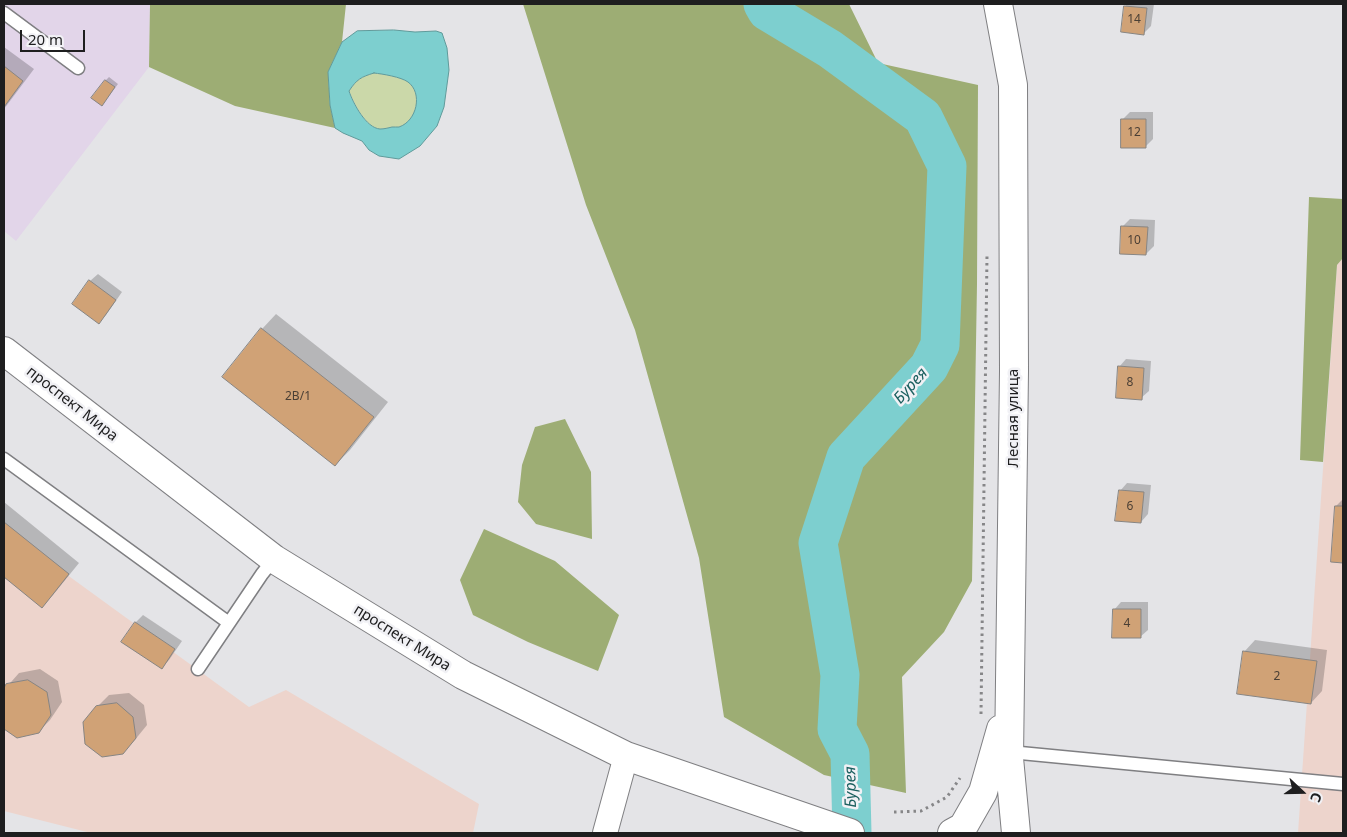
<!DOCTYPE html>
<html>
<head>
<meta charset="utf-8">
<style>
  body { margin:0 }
  #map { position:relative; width:1347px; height:837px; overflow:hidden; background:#e4e4e7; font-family:"Noto Sans",sans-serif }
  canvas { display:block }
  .frame { position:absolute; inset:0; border:5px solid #1e1e1f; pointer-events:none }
  .north { position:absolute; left:1277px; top:767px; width:50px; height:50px; -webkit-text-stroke:4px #f1f1f5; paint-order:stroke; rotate:111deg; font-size:14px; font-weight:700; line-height:20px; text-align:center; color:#1e1e1f }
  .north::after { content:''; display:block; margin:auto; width:18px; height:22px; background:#1e1e1f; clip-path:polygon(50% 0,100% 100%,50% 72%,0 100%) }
  .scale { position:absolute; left:20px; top:30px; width:65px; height:22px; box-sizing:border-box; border:2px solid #1e1e1f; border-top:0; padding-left:6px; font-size:15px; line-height:18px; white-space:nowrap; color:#1e1e1f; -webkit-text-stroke:4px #f1f1f5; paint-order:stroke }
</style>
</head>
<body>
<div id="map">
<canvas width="1347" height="837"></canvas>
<div class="frame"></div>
<div class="north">С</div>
<div class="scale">20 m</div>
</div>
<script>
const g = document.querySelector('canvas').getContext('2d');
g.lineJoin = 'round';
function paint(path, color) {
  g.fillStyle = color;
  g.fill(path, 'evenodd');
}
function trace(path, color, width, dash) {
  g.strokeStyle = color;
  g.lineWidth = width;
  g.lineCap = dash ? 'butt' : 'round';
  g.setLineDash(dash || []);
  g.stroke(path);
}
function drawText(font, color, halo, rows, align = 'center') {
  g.font = font + ' "Noto Sans",sans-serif';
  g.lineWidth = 5;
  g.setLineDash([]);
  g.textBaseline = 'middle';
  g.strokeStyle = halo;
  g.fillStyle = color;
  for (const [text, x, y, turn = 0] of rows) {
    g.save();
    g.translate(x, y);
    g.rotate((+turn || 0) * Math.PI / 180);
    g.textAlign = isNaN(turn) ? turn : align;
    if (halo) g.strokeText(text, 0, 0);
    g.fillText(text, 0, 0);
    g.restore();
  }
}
const commercial = new Path2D(`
  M4,4H150L149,67L16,241L4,231Z`);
const industrial = new Path2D(`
  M1343,258V833H1298L1337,265Z
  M4,529L249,707L286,690L479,804L473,833H91L4,811Z`);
const green = new Path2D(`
  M374,73C383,74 401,77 408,82C423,93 417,121 399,127C397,127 394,127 392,127C388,128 384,129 380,129C366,128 354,103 349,91C357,79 361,77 374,73Z`);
const forest = new Path2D(`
  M150,4H346L342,42L328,72L330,105L335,128L235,106L149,67Z
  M523,4H849L878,63L978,85L977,284L972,581L944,632L902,677L906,793L824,775L724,717L699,558L635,330L586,205Z
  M1309,197L1343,199V258L1337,265L1323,462L1300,460Z
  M565,419L591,472L592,539L536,524L518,502L522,465L535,427Z
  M484,529L555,561L619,615L598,671L528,642L473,615L460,580Z`);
const water = new Path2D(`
  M394,30L415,32L436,31L442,33L447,48L449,70L444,107L437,126L420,146L399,159L379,156L369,150L362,141L343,133L335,128L330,105L328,72L342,42L357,31ZM374,73C383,74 401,77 408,82C423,93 417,121 399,127C397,127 394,127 392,127C388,128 384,129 380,129C366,128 353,103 349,91C357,79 361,77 374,73Z`);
const shadow = new Path2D(`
  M1128,4H1154L1151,26L1144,33L1125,6Z
  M4,47L34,69L4,109Z
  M109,77L118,84L105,101L106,80Z
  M1130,112H1153V139L1146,146L1122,120Z
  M1130,219L1155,220L1154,246L1146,254L1123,226Z
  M98,274L122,292L106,315L99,322L90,281Z
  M276,314L388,402L350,450L335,465L262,329Z
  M1126,359L1151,361L1149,391L1141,398L1119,367Z
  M1127,483L1151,485L1148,514L1141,522L1120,491Z
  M1343,499V562L1332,561L1336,506Z
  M4,502L79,563L53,595L42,607L4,576Z
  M1121,602H1148V630L1140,637L1114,610Z
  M143,615L182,641L169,660L162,667L123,641L136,622Z
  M1255,640L1327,650L1322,691L1311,703L1244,652Z
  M40,669L58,681L62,702L50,720L38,732L17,736L4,727V690L19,673Z
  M129,693L144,705L147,725L134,741L122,753L97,707L109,695Z`);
const river = new Path2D(`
  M763,4L767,11L830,49L923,117L947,166L940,345L929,367L846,457L818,543L840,675L837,729L850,754L852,833`);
const building = new Path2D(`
  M1124,6L1147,8L1144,35L1121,32Z
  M4,66L23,81L4,107Z
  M105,80L115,87L102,106L91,98Z
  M1121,119H1146V148H1121Z
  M1121,226L1148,227L1146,255L1120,254Z
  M89,280L116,300L99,324L72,304Z
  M261,328L374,417L335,466L222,377Z
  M1118,366L1144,368L1142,400L1116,398Z
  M1119,490L1144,492L1141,523L1115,521Z
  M1335,506H1343V563L1331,562Z
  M4,522L69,574L42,608L4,577Z
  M1113,609H1141V638H1112Z
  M135,622L175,649L162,669L121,642Z
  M1243,651L1317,661L1311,704L1237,694Z
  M28,680L47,692L51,715L39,733L17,738L4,729V688L6,684Z
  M117,703L133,717L136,738L123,754L102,757L85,744L83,722L96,706Z`);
const path = new Path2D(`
  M981,714L987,255
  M894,812L921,811L947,797L960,778`);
const service = new Path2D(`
  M4,13L78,68
  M4,459L229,623
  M198,669L262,574L274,559
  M1010,752L1343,784`);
const minor = new Path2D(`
  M605,833L626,756`);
const primary = new Path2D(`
  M998,4L1013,85L1014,371L1009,758L1016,833
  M4,351L274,559L463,675L626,756L850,833
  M952,833L963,827L983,792L1001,729`);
const numberNames = [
  ["14",1134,20],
  ["12",1134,133],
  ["10",1134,241],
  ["8",1130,383],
  ["2В/1",298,397],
  ["6",1130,507],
  ["4",1127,624],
  ["2",1277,677]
];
const streetNames = [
  ["проспект Мира",72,404,38],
  ["Лесная улица",1014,418,-90],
  ["проспект Мира",402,638,32]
];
const waterNames = [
  ["Бурея",911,386,-48],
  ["Бурея",851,787,-91]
];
paint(commercial, '#e2d5e9');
paint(industrial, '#edd4cc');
paint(green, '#cbd8a9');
paint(forest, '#9dad74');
paint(water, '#7dcfcf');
trace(water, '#609a9a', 1);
paint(shadow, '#0003');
trace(river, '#7dcfcf', 39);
paint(building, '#d0a276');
trace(building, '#878583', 1);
trace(service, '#7f7f82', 15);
trace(minor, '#7f7f82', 26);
trace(primary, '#7f7f82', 30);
trace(path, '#868688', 3, [2.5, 4]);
trace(service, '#fff', 12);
trace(minor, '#fff', 24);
trace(primary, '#fff', 28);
drawText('12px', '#4a3f35', null, numberNames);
drawText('15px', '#1e1e1f', '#f1f1f5', streetNames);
drawText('italic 16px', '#1c6060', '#f1f1f5', waterNames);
</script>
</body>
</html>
